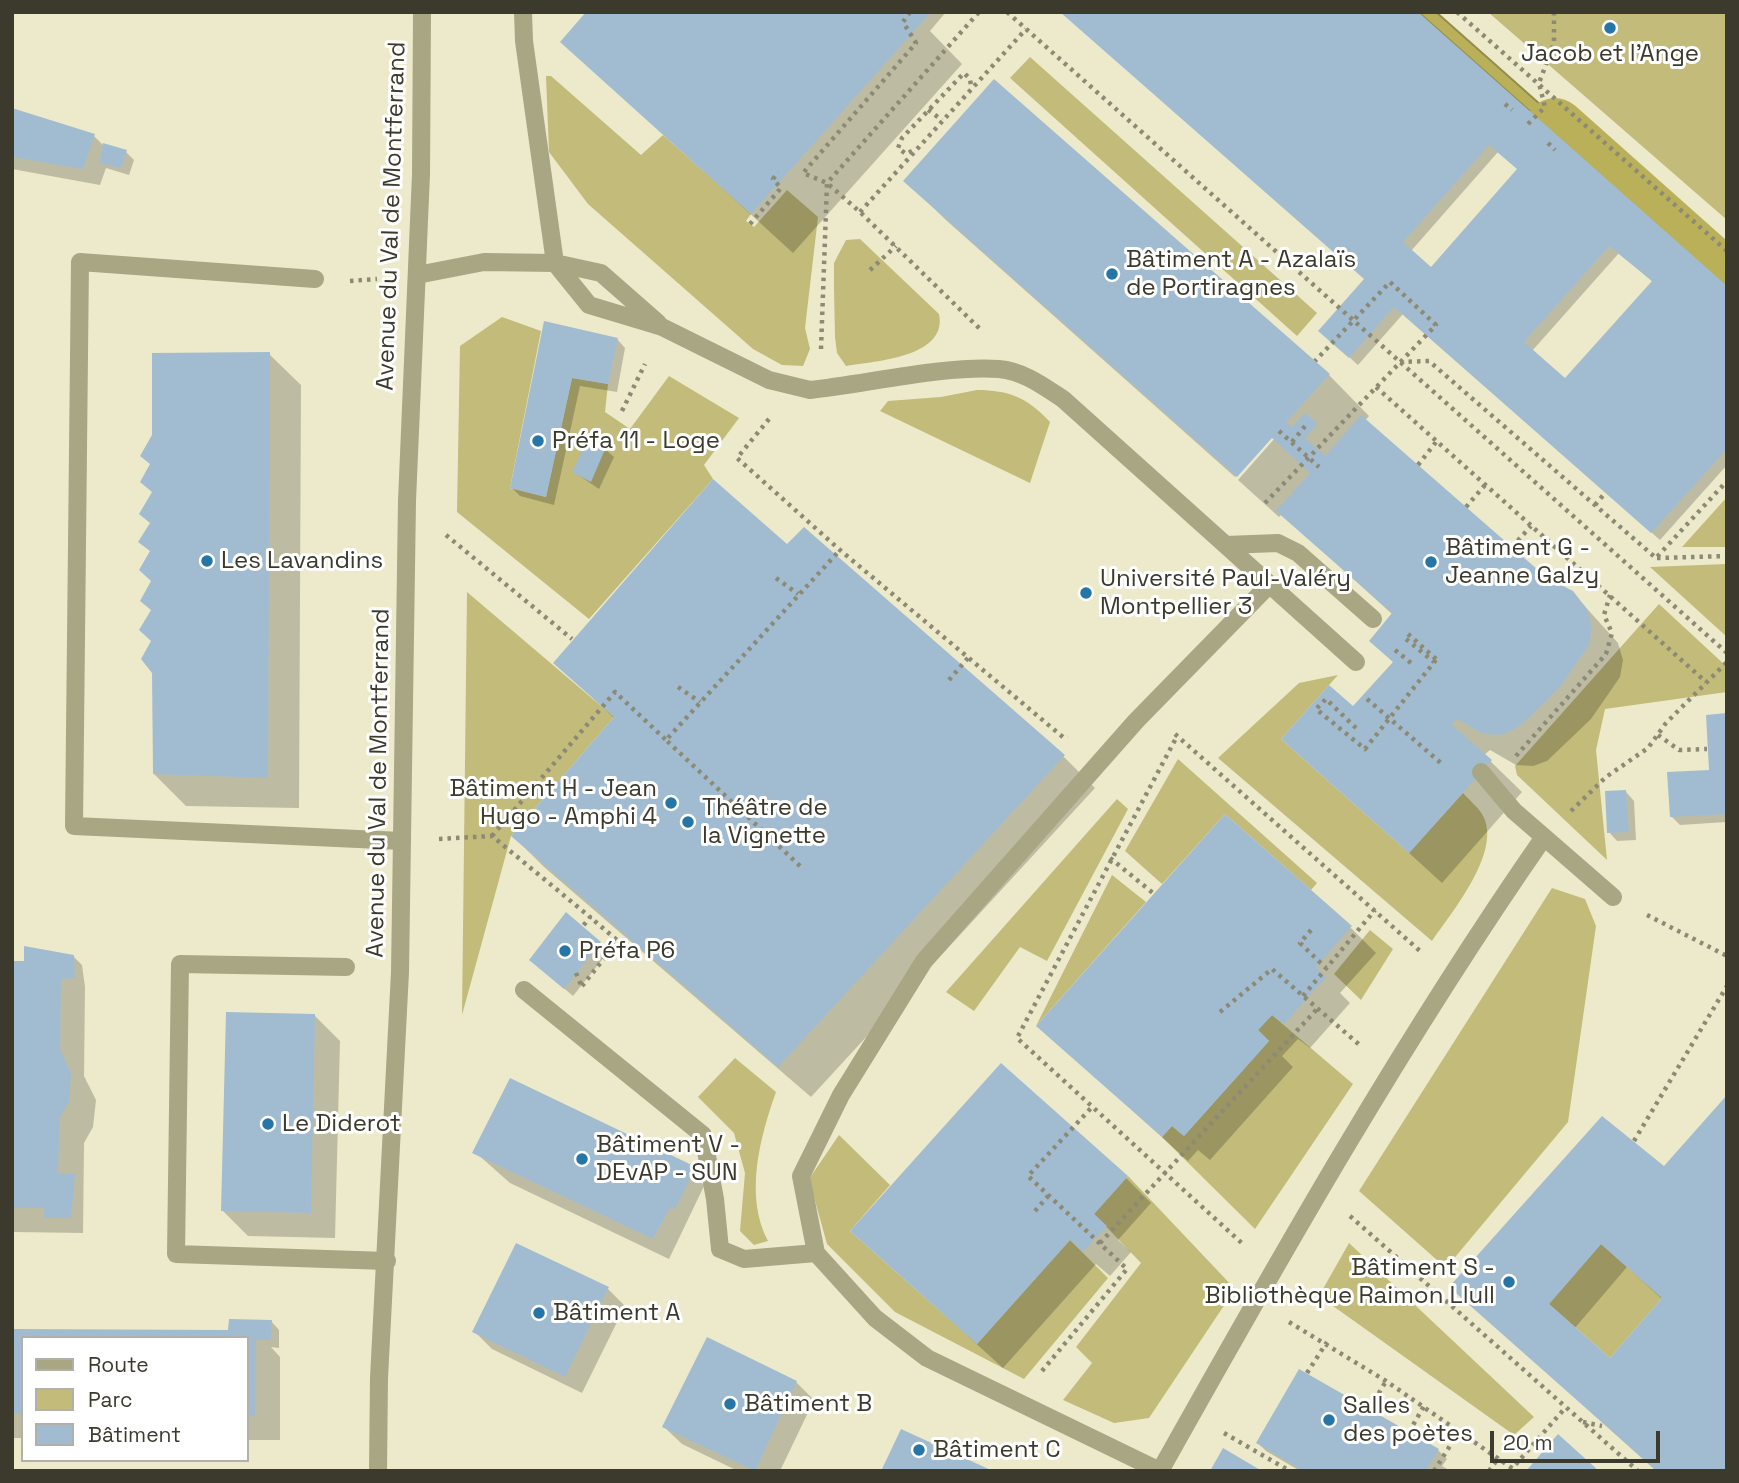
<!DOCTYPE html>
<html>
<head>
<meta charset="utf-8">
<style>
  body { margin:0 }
  #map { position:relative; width:1739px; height:1483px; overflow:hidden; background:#edeacb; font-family:"Space Grotesk",sans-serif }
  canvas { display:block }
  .frame { position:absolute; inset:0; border:14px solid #3b3a2d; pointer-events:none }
  .legend { position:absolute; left:21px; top:1336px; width:228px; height:126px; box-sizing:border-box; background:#fff; border:2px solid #b1b0ab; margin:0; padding:9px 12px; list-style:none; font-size:21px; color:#3b3a2d }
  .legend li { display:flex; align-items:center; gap:14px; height:35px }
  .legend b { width:35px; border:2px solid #b1b0ab }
  .scale { position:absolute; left:1490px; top:1431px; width:170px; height:32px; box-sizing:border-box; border:4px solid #3b3a2d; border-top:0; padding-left:9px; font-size:21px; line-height:24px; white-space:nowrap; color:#3b3a2d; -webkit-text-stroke:5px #fff; paint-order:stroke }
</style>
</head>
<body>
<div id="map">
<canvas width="1739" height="1483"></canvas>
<div class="frame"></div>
<ul class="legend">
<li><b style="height:9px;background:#a9a683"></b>Route</li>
<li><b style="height:19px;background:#c2bb7a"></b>Parc</li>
<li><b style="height:19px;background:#a1bcd1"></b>Bâtiment</li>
</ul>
<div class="scale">20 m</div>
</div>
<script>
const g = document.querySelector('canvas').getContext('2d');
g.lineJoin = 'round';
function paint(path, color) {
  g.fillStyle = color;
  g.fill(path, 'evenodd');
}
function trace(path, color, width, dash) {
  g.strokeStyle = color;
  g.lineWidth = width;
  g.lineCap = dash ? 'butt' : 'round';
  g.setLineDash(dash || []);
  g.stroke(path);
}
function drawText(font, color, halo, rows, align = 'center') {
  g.font = font + ' "Space Grotesk",sans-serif';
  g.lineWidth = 6;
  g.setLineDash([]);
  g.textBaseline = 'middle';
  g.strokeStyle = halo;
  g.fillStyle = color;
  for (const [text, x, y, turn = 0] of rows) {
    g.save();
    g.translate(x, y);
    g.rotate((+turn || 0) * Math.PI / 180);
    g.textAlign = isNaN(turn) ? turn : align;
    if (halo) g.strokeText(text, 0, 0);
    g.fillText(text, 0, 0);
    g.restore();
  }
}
const green = new Path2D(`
  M1488,12H1727V220Z
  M1030,57L1317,313L1297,336L1010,78Z
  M546,76H551L641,155L663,135L751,214L746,221L754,227L787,190L818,217L805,328L810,349L803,366L782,365L753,349L588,204L549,152Z
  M860,239L939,314C948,357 876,361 846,366L837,353L835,337L834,288V263L846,240Z
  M502,317L541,331L510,488L546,497L572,378L608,384L605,412L630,429L669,376L739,418L704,465L713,479L589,619L457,512L460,346Z
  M977,390C1009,390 1028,398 1050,422L1030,483L880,411L888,401L941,397Z
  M1727,497V547H1682Z
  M1727,564V637L1650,567Z
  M467,592L614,717L511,836L462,1015Z
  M1659,604L1727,667V692L1605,709L1596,750L1607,860L1517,775L1515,766Z
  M1338,675L1281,739L1409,853L1463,793C1469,800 1477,806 1482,814C1504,850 1451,913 1432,941L1218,758L1299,683Z
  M1178,759L1317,883L1311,890L1225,814L1162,884L1125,851Z
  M1117,799L1128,809L1047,961L1020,947L974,1011L946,992Z
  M1112,875L1146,902L1036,1026Z
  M1552,888L1585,899L1596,926L1568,1122L1446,1268L1359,1191Z
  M1370,930L1393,949L1361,1000L1334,974Z
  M1272,1015L1353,1084L1255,1229L1162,1137L1172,1126L1184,1136L1269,1041L1258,1030Z
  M735,1058L776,1092C760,1137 744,1196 768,1241L754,1245L740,1231L745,1173L734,1133L698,1097Z
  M839,1135L890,1185L850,1231L977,1344L1070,1240L1108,1278L1024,1379L895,1312L827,1244L809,1179Z
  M1128,1176L1235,1289L1149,1418L1114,1423L1063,1400L1092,1363L1076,1347L1141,1263L1094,1214Z
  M1349,1243L1534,1417L1514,1435L1319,1296Z
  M1601,1244L1662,1298L1610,1358L1549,1304Z`);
const water = new Path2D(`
  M1418,12H1436L1621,176L1613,185Z
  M1675,224L1727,271V286L1667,233Z`);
const shadow = new Path2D(`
  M588,12H946L930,31L962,64L793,253L562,42Z
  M1417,12L1727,287V465L1660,540L1403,314L1358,365L1329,339L1365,279ZM1498,152L1519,170L1431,269L1411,251ZM1619,253L1653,282L1565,380L1532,351Z
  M12,110L94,136L103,145L126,152L134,160L129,175L106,168L100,185L12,169Z
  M906,181L1329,375L1369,416L1365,421L1545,578L1572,592L1618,643L1623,660L1620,677L1591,719L1547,761L1533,766L1516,765L1490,750L1484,755L1522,792L1442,883L1284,739L1353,709L1394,663L1371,640L1393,615L1282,514L1279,517L1238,480L1275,438L1272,436L1235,477L947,221Z
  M545,323L617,339L625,348L617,392L580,386L554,505L520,496L512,488Z
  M269,354L301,385L299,808L186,806L154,774L151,552L141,542Z
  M589,441L605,449L614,457L599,489L574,472Z
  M804,529L1064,757L1095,788L811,1097L544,867L513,836L615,719L556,663L787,546Z
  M1727,715V822L1680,825L1671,816L1711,771Z
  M1626,792L1634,801L1636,840L1617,841L1609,832Z
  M566,915L609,951L573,996L540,968Z
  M1351,928L1376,953L1340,993L1350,1003L1310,1048L1298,1039L1282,1056L1293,1067L1210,1160L1198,1150L1188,1161L1039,1025Z
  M73,956L82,965L85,987L84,1076L96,1100L93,1127L84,1143L83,1233L12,1232V962Z
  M315,1016L340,1041L335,1238L248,1236L223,1211Z
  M475,1152L695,1168L704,1177L701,1182L704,1186L669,1259L510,1183Z
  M1664,1168L1727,1471H1656L1452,1287ZM1627,1267L1663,1300L1610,1361L1574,1329Z
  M1126,1178L1151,1203L1118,1240L1131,1252L1110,1276L1096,1264L1003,1368L852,1231Z
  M608,1289L625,1306L582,1393L492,1349L475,1332Z
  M271,1321L279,1330V1348L271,1347L280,1357V1440H247V1338H23V1438H12V1330L233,1332Z
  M1299,1371L1438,1450L1447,1459L1442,1466L1451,1471H1300L1266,1451L1258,1443Z
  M796,1382L814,1400L780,1471H738L682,1444L664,1427Z`);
const canal = new Path2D(`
  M1555,128L1727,281`);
const building = new Path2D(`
  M586,12H931L751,214L560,42Z
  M1060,12H1418L1727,286V449L1651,533L1394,307L1349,358L1318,331L1364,279ZM1489,145L1517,169L1431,267L1403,242ZM1609,246L1652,281L1565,378L1524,342Z
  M994,79L1330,374L1286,422L1292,427L1305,413L1318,424L1305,438L1325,456L1361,415L1546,577L1573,591L1587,609L1592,627L1589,645L1560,687L1530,717L1515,729L1501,735L1483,734L1457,719L1452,725L1492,760L1409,853L1281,739L1329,685L1353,706L1393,662L1369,641L1392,613L1276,511L1310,473L1272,438L1237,477L903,181Z
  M12,108L95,134L83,169L12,157Z
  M103,143L127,150L121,168L99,163Z
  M544,321L618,338L608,384L572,378L546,497L510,488Z
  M270,352L268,778L153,774L152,673L141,659L151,641L139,630L151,610L140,601L151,581L139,570L150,551L138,542L150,523L139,514L152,492L140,482L150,464L140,456L152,435V353Z
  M588,439L606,447L591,482L572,472Z
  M713,479L787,544L804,527L1065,755L778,1067L511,836L614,717L553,663Z
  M1727,713V814L1670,817L1667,772L1709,770L1706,715Z
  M1626,790L1629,832L1607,833L1605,791Z
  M1225,814L1352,926L1316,967L1326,977L1284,1024L1272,1015L1258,1030L1269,1041L1184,1136L1172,1126L1162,1137L1036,1026Z
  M566,912L601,942L564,989L529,960Z
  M24,946L74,955L75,978L61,979L60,1049L71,1073L69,1102L60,1117L58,1173L75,1174L71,1218H44V1208H12V961H24Z
  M226,1012L315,1014L311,1213L221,1211Z
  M1001,1063L1128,1176L1094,1214L1107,1226L1083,1252L1070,1240L977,1344L850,1231Z
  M510,1078L696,1167L675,1209L671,1206L653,1239L472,1153Z
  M1727,1095V1471H1657L1449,1287L1602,1116L1664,1166ZM1601,1244L1662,1298L1610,1358L1549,1304Z
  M516,1243L609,1287L565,1377L472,1332Z
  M229,1319L272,1320L271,1340H256L255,1416H247V1338H23V1414H12V1329L228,1330Z
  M707,1337L797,1381L755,1471L662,1427Z
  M1299,1369L1439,1449L1426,1471H1303L1256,1443Z
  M901,1429L993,1471H881Z
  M1558,1434L1599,1471H1526Z
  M1223,1448L1262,1471H1210Z`);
const path = new Path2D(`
  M910,12L903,22L916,43L803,173L827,183L860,212L980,329
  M1007,12L1727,653
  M1457,12L1727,251
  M1505,104L1512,110
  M928,110L942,120
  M1528,124L1545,107L1539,83L1554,43V12
  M1548,143L1555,150
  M912,151L906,154L898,148L902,138L964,73L970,79L971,86
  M860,212L1026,29
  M750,224L781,188L773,179L778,172
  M870,270L896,246
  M350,281L377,279
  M821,349L827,183L979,12
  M1400,362L1429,361L1656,558L1727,481
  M1376,387L1706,682
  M622,411L645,364
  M769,419L737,458L840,550L1064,738L1067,736
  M1279,431L1319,467
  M1292,442L1306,425
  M1418,465L1436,442
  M1265,503L1436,325L1390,282L1315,361
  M1595,505L1605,493
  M1466,507L1485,485
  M446,535L572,639
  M1512,547L1531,526
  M1657,558L1727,556
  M776,578L798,594
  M1408,634L1436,659
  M1406,639L1434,662
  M1395,650L1411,663
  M949,680L968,658
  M678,687L700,702
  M1367,699L1442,764
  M1356,728L1326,699L1316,709L1365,749L1439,656
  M1175,734L1420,951
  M1658,735L1679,750L1707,749
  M1175,740L1017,1038L1245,1246
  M1516,756L1606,654L1612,633L1604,615L1610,595
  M1571,811L1606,777L1648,748L1666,723L1727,662
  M492,836L615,692L666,740
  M439,839L492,836L590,917L583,926
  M1110,858L1153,893
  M800,866L666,740L840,550
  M1647,915L1727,956
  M1311,930L1300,943L1326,968
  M576,973L581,985
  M582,986L618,941L590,917
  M1303,996L1375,910
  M1220,1012L1272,969L1362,1047
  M1634,1141L1727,986
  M1035,1211L1049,1195
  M1350,1216L1638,1471
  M1100,1243L1318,1008
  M1289,1322L1386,1381L1516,1471
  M1042,1371L1127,1269L1028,1176L1092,1107
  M1307,1373L1327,1342
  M1370,1408L1386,1381
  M1583,1422L1602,1426
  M1409,1432L1424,1406
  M1224,1433L1290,1471
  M1536,1442L1544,1449
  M1434,1471L1460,1430
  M1489,1471L1499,1457
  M1510,1471L1566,1407`);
const service = new Path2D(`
  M523,12L524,41L555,263L589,305L662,327L769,380L810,390C866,384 946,365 999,369C1023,371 1043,386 1063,399L1356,662
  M417,275L484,262L555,263L601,273L658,323
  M315,279L80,262L74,826L402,841
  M1226,545L1278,543L1298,553L1373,619
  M1481,772L1514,811L1544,837
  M346,967L180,964L176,1254L387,1261
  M524,990L703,1135L715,1199L720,1249L744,1259L816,1253
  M1160,1471L927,1358L875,1318L816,1253L801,1176L841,1095L924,961L1136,721L1268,586
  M1160,1471C1281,1255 1403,1040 1544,837L1613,897`);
const minor = new Path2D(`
  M378,1471L379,1378L400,972L407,501L421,174L422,12`);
const markers = [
  [1610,28,7,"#2575a6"],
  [1112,274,7,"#2575a6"],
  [538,441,7,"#2575a6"],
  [207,561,7,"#2575a6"],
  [1431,562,7,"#2575a6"],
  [1086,593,7,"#2575a6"],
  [671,803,7,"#2575a6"],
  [688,822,7,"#2575a6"],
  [565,951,7,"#2575a6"],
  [268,1124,7,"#2575a6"],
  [582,1159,7,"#2575a6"],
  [1509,1282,7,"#2575a6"],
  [539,1313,7,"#2575a6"],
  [730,1404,7,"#2575a6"],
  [1329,1420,7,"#2575a6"],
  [919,1450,7,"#2575a6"]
];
const poiNames = [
  ["Jacob et l'Ange",1610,54,"center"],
  ["Bâtiment A - Azalaïs",1126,260],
  ["de Portiragnes",1126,288],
  ["Préfa 11 - Loge",552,441],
  ["Bâtiment G -",1445,548],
  ["Jeanne Galzy",1445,576],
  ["Les Lavandins",221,561],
  ["Université Paul-Valéry",1100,579],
  ["Montpellier 3",1100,607],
  ["Bâtiment H - Jean",657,789,"right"],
  ["Hugo - Amphi 4",657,817,"right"],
  ["Théâtre de",702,808],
  ["la Vignette",702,836],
  ["Préfa P6",579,951],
  ["Le Diderot",282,1124],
  ["Bâtiment V -",596,1145],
  ["DEvAP - SUN",596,1173],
  ["Bâtiment S -",1495,1268,"right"],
  ["Bibliothèque Raimon Llull",1495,1296,"right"],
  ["Bâtiment A",553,1313],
  ["Bâtiment B",744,1404],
  ["Salles",1343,1406],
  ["des poètes",1343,1434],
  ["Bâtiment C",933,1450]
];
const streetNames = [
  ["Avenue du Val de Montferrand",392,216,-88],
  ["Avenue du Val de Montferrand",379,783,-89]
];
paint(green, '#c2bb7a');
paint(water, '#b9b059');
trace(water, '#938d4c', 2);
paint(shadow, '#0003');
trace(canal, '#b9b059', 60);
paint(building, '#a1bcd1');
trace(path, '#8c8a75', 4.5, [3.5, 5]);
trace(service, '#a9a683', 18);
trace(minor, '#a9a683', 18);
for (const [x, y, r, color] of markers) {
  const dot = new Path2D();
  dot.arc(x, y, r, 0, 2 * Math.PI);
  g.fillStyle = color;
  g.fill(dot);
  trace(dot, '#fff', 2.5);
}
drawText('24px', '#3b3a2d', '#fff', poiNames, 'left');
drawText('24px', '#3b3a2d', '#fff', streetNames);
</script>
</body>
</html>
